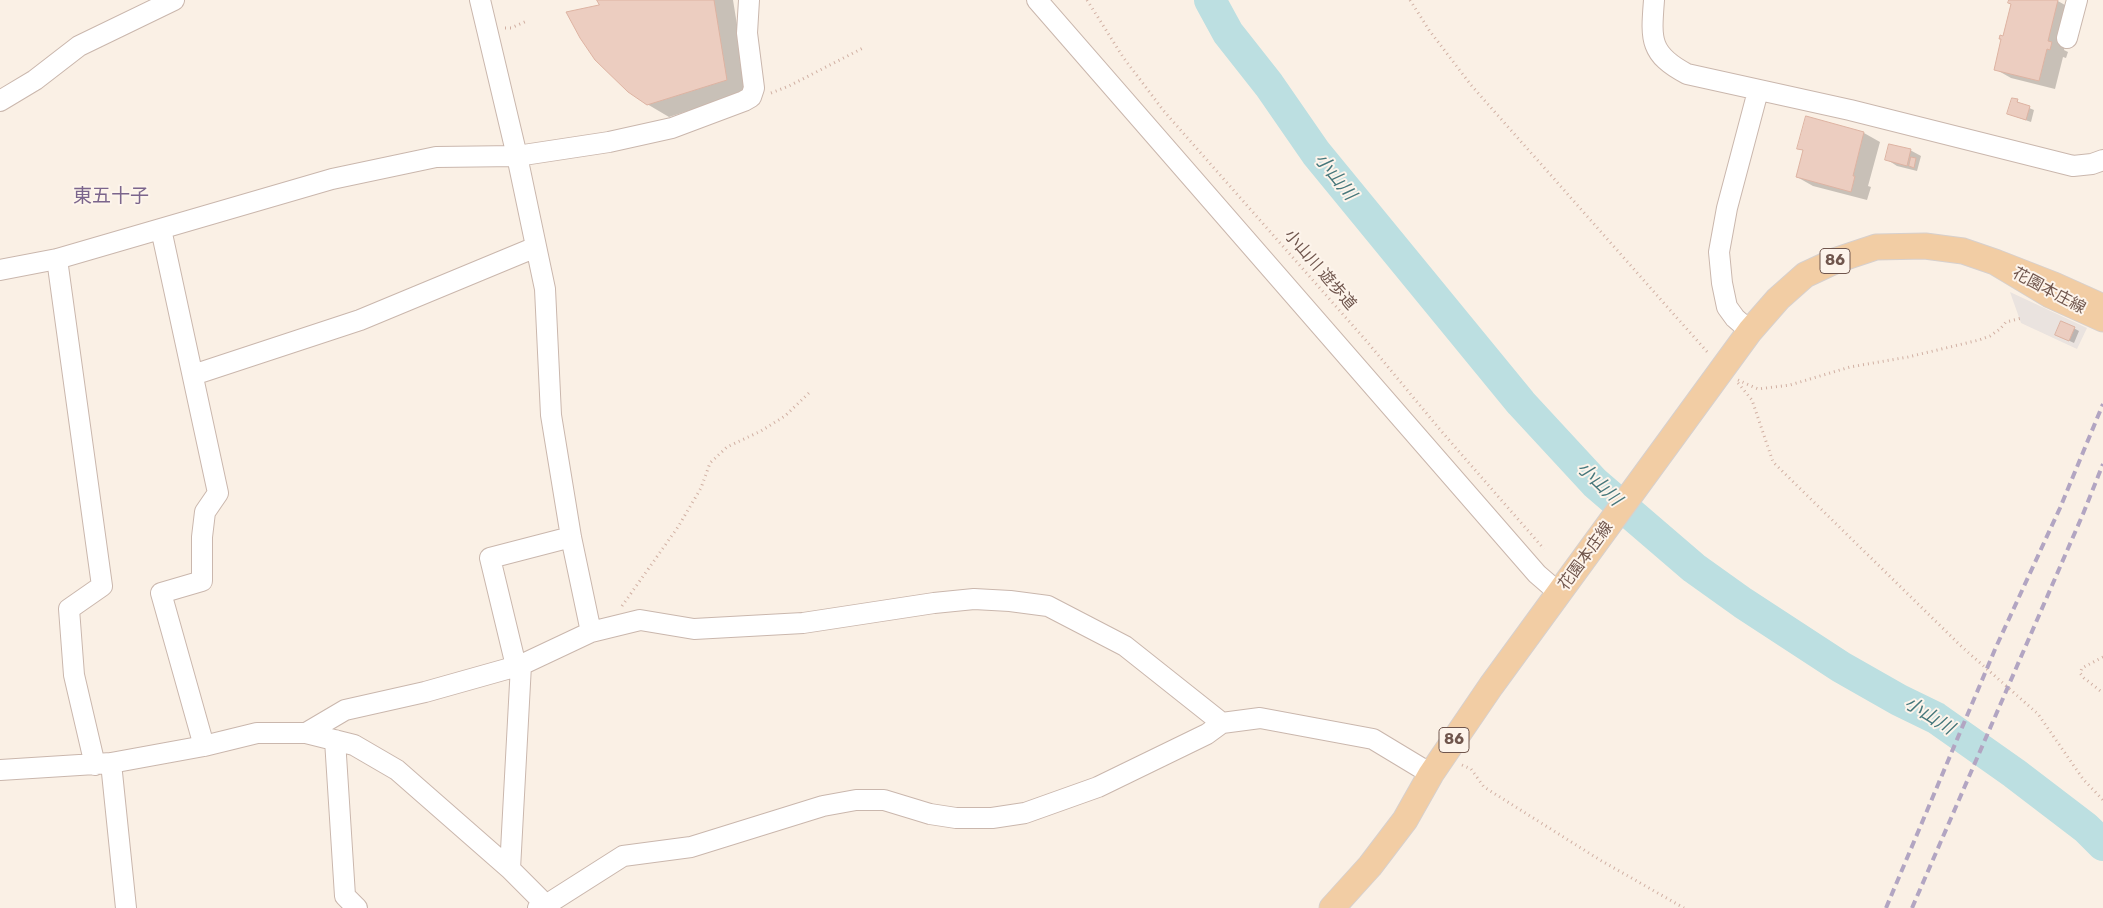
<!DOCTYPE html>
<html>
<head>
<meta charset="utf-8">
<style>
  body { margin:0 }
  canvas { display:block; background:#faf0e5 }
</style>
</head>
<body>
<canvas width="2103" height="908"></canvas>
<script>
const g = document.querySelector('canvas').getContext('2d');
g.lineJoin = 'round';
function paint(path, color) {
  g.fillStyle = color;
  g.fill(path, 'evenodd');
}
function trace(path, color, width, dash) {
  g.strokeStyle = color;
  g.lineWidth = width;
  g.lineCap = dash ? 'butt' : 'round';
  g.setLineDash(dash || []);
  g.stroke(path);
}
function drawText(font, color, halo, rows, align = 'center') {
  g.font = font + ' Rubik,"Noto Sans JP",sans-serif';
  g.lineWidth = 4;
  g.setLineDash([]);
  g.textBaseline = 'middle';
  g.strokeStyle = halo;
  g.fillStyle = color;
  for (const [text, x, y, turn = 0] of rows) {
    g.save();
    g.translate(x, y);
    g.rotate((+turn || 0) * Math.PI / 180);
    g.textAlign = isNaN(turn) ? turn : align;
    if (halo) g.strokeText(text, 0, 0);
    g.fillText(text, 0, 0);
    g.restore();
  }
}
const industrial = new Path2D(`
  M2010,292L2087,328L2077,349L2021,323Z`);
const shadow = new Path2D(`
  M598,0H733L748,92L669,117L647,104Z
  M2010,0H2056L2074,10L2064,50L2068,52L2066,58L2063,57L2055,89L2011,78L1995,69L2012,4Z
  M2017,101L2022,105L2034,110L2031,122L2008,114Z
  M1807,118L1864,133L1880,142L1868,186L1871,187L1867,200L1813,186L1797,177L1804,151L1799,148Z
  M1910,150L1921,156L1917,171L1897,166L1886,159Z
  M2062,322L2079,331L2074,343L2061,337Z`);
const river = new Path2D(`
  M1210,0L1228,33L1269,85L1316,153L1521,403L1595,483L1694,568L1743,603L1841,667L1899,700L1936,718L2014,773L2086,828L2103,845`);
const building = new Path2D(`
  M597,0H714L727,80L647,105L628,92L595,60L580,38L566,12L599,5Z
  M2009,0H2058L2048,41L2052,42L2050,50L2047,49L2039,81L1994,70L2001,39H1999L2000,35L2003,36L2011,4L2008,3Z
  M2012,98L2018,99L2017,102L2030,106L2026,120L2007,114Z
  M1806,116L1864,132L1853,176H1855L1851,192L1796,177L1803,150L1797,149Z
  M1889,144L1911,149L1907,166L1885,160Z
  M1911,157L1916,158L1914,168L1909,166Z
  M2061,321L2075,327L2069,341L2055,335Z`);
const path = new Path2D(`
  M1087,0L1123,57L1163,110L1369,344L1442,432L1544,549
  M1410,0L1429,30L1471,85L1709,354
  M505,28H511L527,21
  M771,93L789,86L863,48
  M1738,380L1758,389L1790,385L1850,367L1908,357L1979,340L1990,336L2000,329L2006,322L2022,318
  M1738,383L1752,400L1773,462L1962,647L2038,714L2083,779L2103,800
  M622,606L678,527L701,488L710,463L727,447L761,431L785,416L810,392
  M2103,657L2082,668L2080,673L2084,678L2103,693
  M1462,765L1471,769L1484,787L1600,860L1684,908`);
const minor = new Path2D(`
  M480,0L517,156L545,289L551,415L571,537L591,632
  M1037,0L1537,574L1559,593
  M1654,0C1651,39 1649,54 1687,74L1850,110L2073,166L2092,164L2103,160
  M2067,38L2077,0
  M0,101L35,80L79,46L174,0
  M161,229L218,493L205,512L202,537V581L161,593L204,746
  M57,259L102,586L69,609L74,675L95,765
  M0,270L57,259L332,179L436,157L517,156L609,142L672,128L744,101L751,97L754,88L747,33L749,0
  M1750,331L1735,318L1727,307L1722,283L1719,252L1727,208L1758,91
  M193,375L360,320L536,247
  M516,666L490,558L571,537
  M306,733L345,710L425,692L521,665L591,632L640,620L694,629L803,623L934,603L974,599L1010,601L1048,606L1125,646L1222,723L1260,718L1373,739L1431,774
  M335,740L345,896L357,908
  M111,763L126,908
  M0,770L111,763L204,746L257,733H306L354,745L397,770L510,869L549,908
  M510,869L521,665
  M538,908L546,905L623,856L691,847L823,806L856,800H884L930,814L956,818H992L1025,813L1098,787L1207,734L1222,723`);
const major = new Path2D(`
  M2103,307L2054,285L1995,262L2050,295L2103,319
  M1332,908L1370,866L1405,820L1431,774L1491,686L1750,331L1778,299L1805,275L1837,260L1876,247L1925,246L1963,251L1995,262`);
const rail = new Path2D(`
  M1886,908L1996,647L2060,508L2103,404
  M1912,908L2083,514L2103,464`);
const shields = [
  [1835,261,30],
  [1454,740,30]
];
const shieldNames = [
  ["86",1835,261],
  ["86",1454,740]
];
const streetNames = [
  ["小山川 遊歩道",1320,270,49],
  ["花園本庄線",2049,291,28],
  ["花園本庄線",1586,556,-54]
];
const waterNames = [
  ["小山川",1335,177,51],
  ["小山川",1599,484,44],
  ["小山川",1929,716,32]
];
const quarterNames = [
  ["東五十子",111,197]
];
paint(industrial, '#eae3df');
paint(shadow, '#0003');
trace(river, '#bcdfe1', 32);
paint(building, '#eccdc0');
trace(building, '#ddb3a2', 1);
trace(minor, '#cab7ad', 22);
trace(major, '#d7d0cd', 27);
trace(path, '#d1b0a3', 3, [1, 4]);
trace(minor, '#fff', 20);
trace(major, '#f2cda4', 25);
trace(rail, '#b2a5c2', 4, [8, 5]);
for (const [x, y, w] of shields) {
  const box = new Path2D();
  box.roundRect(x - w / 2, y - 12.5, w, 25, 4);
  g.fillStyle = '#fdf4eb';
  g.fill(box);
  trace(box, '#70564d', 1);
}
drawText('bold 15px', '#70564d', null, shieldNames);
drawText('16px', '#70564d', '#fdf4eb', streetNames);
drawText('italic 18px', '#46777b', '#fdf4eb', waterNames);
drawText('19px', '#7b658c', '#fdf4eb', quarterNames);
</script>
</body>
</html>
